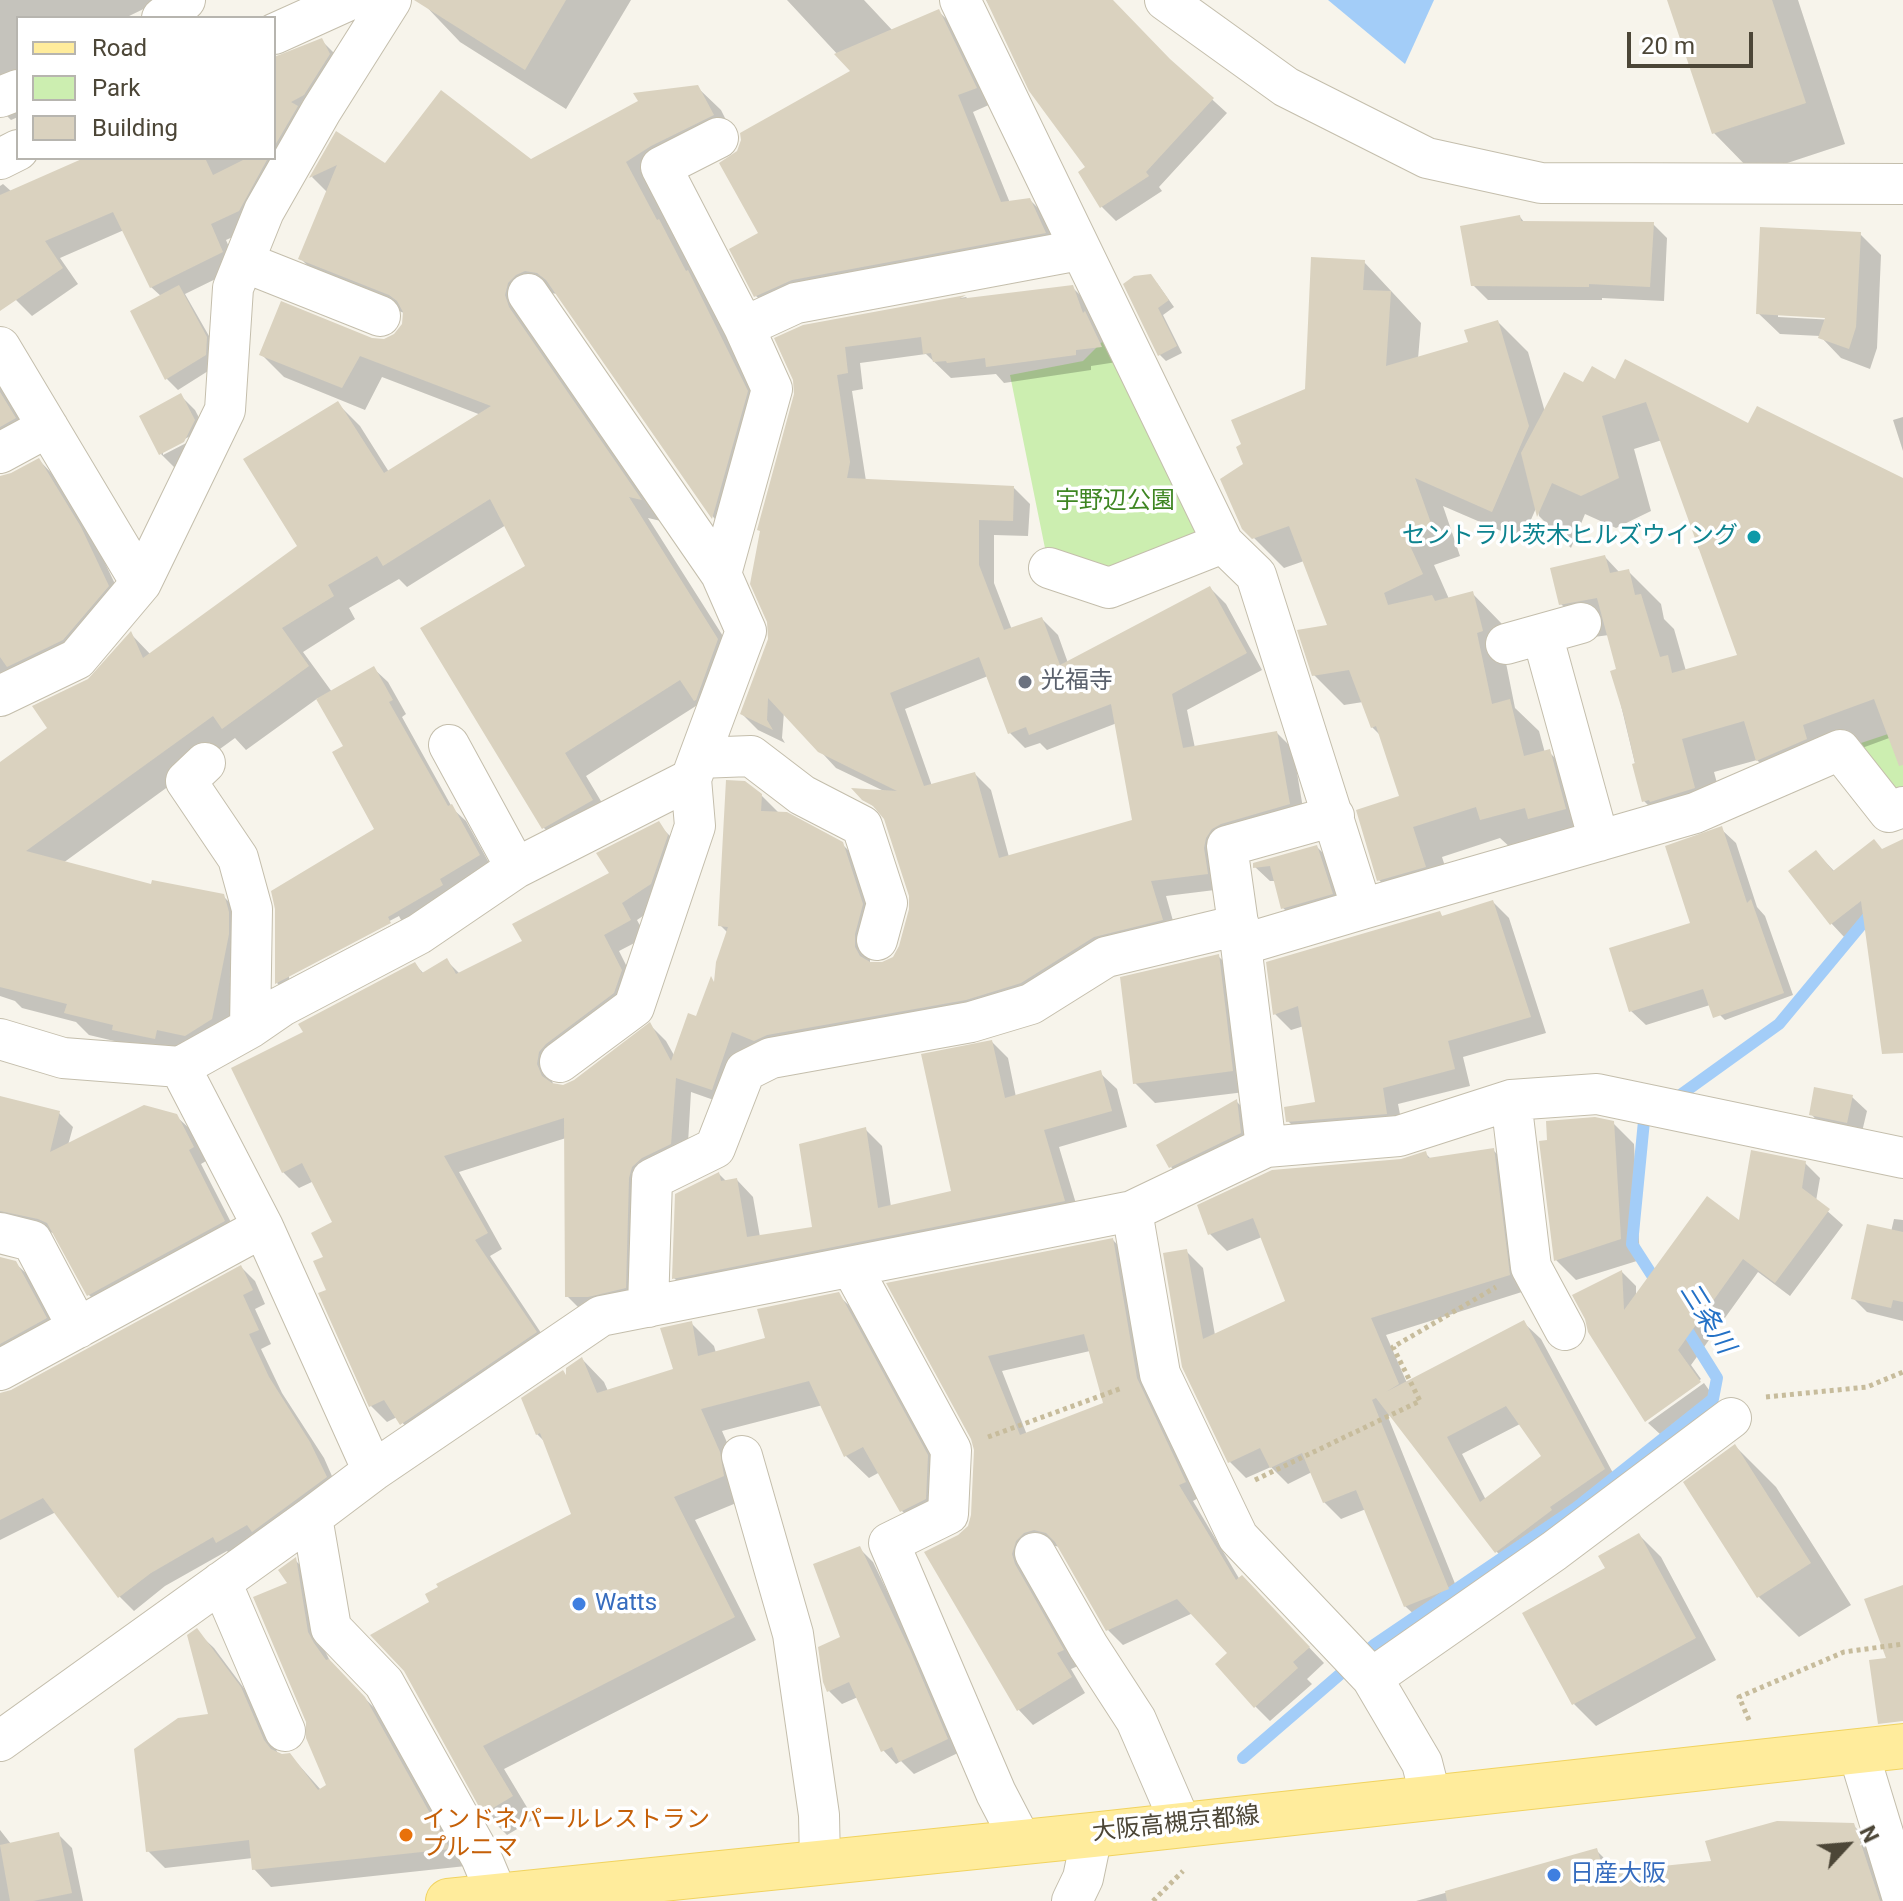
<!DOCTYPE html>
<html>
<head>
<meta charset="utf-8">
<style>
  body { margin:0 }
  #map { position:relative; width:1903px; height:1901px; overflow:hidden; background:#f7f4eb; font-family:Roboto,sans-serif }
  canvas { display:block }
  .legend { position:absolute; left:16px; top:16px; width:260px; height:144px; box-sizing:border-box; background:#fff; border:2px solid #b7b5af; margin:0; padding:10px 14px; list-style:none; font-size:24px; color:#4c4637 }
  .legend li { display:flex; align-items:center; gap:16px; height:40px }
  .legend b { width:40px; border:2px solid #b7b5af }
  .north { position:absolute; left:1807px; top:1805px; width:80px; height:80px; -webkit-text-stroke:6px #fff; paint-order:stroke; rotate:64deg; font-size:22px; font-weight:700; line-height:32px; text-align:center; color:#4c4637 }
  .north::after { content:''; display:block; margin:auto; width:28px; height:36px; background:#4c4637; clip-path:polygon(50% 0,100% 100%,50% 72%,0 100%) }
  .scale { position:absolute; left:1627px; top:32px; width:126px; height:36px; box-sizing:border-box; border:4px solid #4c4637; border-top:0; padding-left:10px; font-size:24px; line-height:28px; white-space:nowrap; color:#4c4637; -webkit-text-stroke:6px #fff; paint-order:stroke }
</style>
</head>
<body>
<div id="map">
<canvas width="1903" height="1901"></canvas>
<ul class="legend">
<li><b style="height:10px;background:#ffec9c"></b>Road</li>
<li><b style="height:22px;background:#cceeb0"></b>Park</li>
<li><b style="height:22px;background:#dad2bf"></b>Building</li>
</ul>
<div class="north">N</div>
<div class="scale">20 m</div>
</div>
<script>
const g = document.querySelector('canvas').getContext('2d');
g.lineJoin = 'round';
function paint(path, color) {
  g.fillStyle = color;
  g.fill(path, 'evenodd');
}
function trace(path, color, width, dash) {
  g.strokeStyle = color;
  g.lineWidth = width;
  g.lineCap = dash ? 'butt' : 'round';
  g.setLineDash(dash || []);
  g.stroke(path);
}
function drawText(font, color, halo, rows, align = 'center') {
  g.font = font + ' Roboto,"Noto Sans JP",sans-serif';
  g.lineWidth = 7;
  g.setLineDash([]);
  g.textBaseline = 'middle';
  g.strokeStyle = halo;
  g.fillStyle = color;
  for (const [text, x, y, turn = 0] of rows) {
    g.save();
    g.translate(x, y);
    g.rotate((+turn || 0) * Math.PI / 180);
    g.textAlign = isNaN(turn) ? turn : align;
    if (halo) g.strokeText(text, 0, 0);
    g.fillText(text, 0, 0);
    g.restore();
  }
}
const green = new Path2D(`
  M1111,315L1223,543L1109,588L1049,568L1010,375L1083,361L1102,342Z
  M1903,729V807L1840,750Z`);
const water = new Path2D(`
  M1328,0H1434L1405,64Z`);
const shadow = new Path2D(`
  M0,0H162L125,18H18V117L11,120L0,109Z
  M420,0H631L566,109L460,42Z
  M787,0H864L893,31L938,11L955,27L991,104L973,112L1010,203L1030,200L1046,216L1060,249L772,312L756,296L761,234L853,71Z
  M986,0H1110L1171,62L1227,113L1159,187L1162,191L1116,221L1102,207L1088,168Z
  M1669,0H1798L1845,144L1754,174L1714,133Z
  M322,41L338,57L255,227L226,240L238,268L185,294L217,350L216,366L178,390L167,379L162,297L151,287L124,230L60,258L78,284L32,316L16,300L0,276V186L3,184L12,192L89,158H274V64Z
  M698,88L721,110L735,138L673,169L648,185L769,415L735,539L714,518L559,294L549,293L661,521L648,518L740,663L699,704L586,776L614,823L566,850L544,828L527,566L506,525L407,587L399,579L349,608L355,619L303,652L332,692L373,668L388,682L406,714L402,717L453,809L466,821L493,870L291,997L277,983L377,830L346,747L318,698L246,750L235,738L63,863L153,886L223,896L246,919L234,1042L208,1058L131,1045L89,1035L76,1022L22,1008L15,1001L0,996V765L50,729L131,634L151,655L299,547L337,403L360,426L389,472L481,415L382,377L365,410L284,377L262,355L372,340L384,341L395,336L404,324V313L323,281L300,258L328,193L312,177L337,134L385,166L531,162ZM399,916L401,920L289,979V974Z
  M1520,217L1525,223L1653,224L1667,238L1664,301L1602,298V300H1488L1473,285Z
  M1860,234L1881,255L1877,348L1870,369L1841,358L1820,336L1780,334L1758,313ZM1778,313L1835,316V320L1778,317Z
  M1364,262L1421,323L1418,359L1470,343L1498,322L1528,352L1545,412L1584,385L1616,382L1903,481V737L1900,734L1835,758L1790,793L1757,760L1714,772L1727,821L1677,834L1644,801L1613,672L1619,671L1609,635L1594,637L1561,604L1605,557L1620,573L1628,571L1661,604L1664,619L1674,629L1686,671L1740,656L1702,552L1698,548V541L1662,440L1634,449L1651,511L1616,528L1585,514L1571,548L1539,516L1537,506L1522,540L1443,506L1460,556L1434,565L1449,599L1472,593L1502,624L1512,661L1506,663L1515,708L1539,731L1545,753L1549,752L1579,782L1595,838L1512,849L1500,838L1442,857L1455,897L1409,910L1379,880L1402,798L1381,736L1372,727L1363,702L1344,705L1314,675L1329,626L1304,561L1284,568L1244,528L1245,465L1307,391Z
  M1157,283L1174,307L1163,315L1182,353L1166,361L1159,354Z
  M1071,286L1088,303L1117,362L1091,366V370L1004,383L996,374L951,378L926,354L860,363L863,389L852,391L866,481L1014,488L1030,504L1028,536L994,535V583L1012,630L1042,619L1058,635L1068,663L1210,588L1226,604L1262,670L1187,710L1195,748L1277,733L1293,749L1305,820L1237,839L1223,889L1166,896L1177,935L1038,998L784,1051L728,1105L691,1092L687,1160L657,1174L641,1303L583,1312L567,1296L566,1138L459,1172L502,1249L490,1256L551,1348L418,1439L397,1417L387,1422L371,1406L329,1291L325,1258L335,1223L314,1181L299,1188L283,1172L306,1033L415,964L424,974L446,960L460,974L524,942L612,874L658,824L674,840L667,900L637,920L646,937L619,951L637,987L555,1069L552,1081L554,1086L564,1087L575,1082L650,1025L666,1041L675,1057L716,985L728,933L720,925L761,795L778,812L842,844L858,860L878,921L870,951V964H883L894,958L901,947L911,909V896L886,818L856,790L886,792L836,768L784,712L782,738L785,743L758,730L742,714L770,639L804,327L966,297L969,300ZM988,676L1009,732L1025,748L1040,743L1047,750L1117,723L1134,821L1009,857L991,790L975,774L932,786L905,709Z
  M0,383L30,435L0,454Z
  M180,395L195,410L208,435L175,468L161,454ZM192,435L194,439L163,455V451Z
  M1903,417V451L1893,420Z
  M39,460L55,477L97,546L124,603L0,696V478L12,475Z
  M1721,829L1736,843L1757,907L1765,916L1793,995L1725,1020L1710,1005L1646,1025L1631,1011L1692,924Z
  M1903,842V956L1866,922L1845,938L1831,923L1816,852L1835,872Z
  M1317,847L1331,861L1346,908L1298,922L1283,908L1276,881H1270L1255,867Z
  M1493,902L1509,918L1546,1033L1463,1057L1470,1086L1398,1104L1403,1130L1305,1138L1288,1121L1317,1103L1304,1026L1291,1030L1275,1014L1439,913L1444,918Z
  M1218,956L1239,976L1253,1091L1155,1103L1135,1083Z
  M992,1042L1008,1058L1016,1097L1100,1073L1117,1089L1127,1127L1059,1147L1080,1217L690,1294L674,1278L719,1174L727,1182L737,1180L753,1197L760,1237L814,1229L865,1129L882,1146L891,1207L954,1193Z
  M0,1097L59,1113L73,1127L68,1145L176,1116L191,1130L206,1161L201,1164L238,1236L103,1309L89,1295L57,1234L20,1224L0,1229Z
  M1852,1097L1867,1111L1861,1136L1825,1129L1811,1114Z
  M1237,1102L1248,1113L1252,1145L1182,1178L1171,1167Z
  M1613,1123L1634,1144L1640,1260L1576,1280L1556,1260Z
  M1493,1150L1510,1167L1525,1291L1386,1335L1407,1383L1524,1323L1541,1339L1620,1486L1513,1569L1497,1552L1391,1414L1388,1417L1464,1606L1422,1622L1405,1606L1366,1509L1341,1519L1324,1502L1312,1472L1288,1484L1271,1467L1246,1478L1230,1462L1184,1366L1186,1251L1203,1268L1215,1335L1288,1302L1262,1237L1227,1251L1210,1234L1200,1206L1426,1154L1431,1159ZM1520,1424L1543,1456L1486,1500L1462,1454Z
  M1805,1163L1820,1178L1816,1201L1843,1225L1790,1296L1758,1272L1691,1365L1701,1379L1647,1418V1421L1590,1332L1622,1272L1636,1286V1297L1741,1224Z
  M1894,1219L1903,1220V1321L1867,1312L1853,1298L1891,1232Z
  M1113,1240L1128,1256L1200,1497L1193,1501L1240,1580L1257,1593L1324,1663L1307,1679L1312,1684L1270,1721L1255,1706L1230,1653L1193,1613L1123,1645L1108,1630L1060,1547L1051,1545L1078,1666L1071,1669L1085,1693L1033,1725L1018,1709L959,1536L969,1527L973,1515L976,1450L973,1438L889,1284ZM1090,1351L1105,1405L1027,1435L1002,1371Z
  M0,1259L15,1263L30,1277L59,1333L0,1367Z
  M241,1267L255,1281L265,1304L255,1309L271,1344L261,1349L282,1393L324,1458L339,1492L232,1556L227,1551L165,1586L134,1611L120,1597L56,1512L0,1540V1417Z
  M838,1295L861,1317L950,1480L925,1533L902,1511L880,1472L869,1478L846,1456L823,1405L722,1431L742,1477L746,1499L695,1520L756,1640L504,1769L534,1819L507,1835L485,1813L406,1670L574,1515L546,1443L537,1434L568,1378L582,1359L604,1382L608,1391L676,1370L692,1324L714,1346L716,1353L767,1340Z
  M1704,1383L1714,1397L1661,1435L1648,1423Z
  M1735,1446L1776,1487L1851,1605L1799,1637L1758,1596Z
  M1639,1535L1661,1557L1716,1660L1596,1726L1574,1704L1607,1569Z
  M860,1549L873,1562L923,1666L960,1752L914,1774L901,1761L896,1764L883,1750L858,1697L842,1704L829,1691Z
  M295,1560L312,1577L325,1651L331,1663L382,1716L466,1866L271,1887L254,1869L253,1858L165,1868L148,1851L211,1716L196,1631L214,1648L258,1707L278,1754L290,1755L321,1790L329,1785L290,1584Z
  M1853,1825L1868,1840L1888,1901H1416L1597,1851L1612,1866L1614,1873L1713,1863Z
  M0,1830L11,1844L58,1834L72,1848L83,1901H0Z`);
const stream = new Path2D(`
  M1672,1101L1779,1024L1872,912
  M1654,1114L1644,1121L1632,1244L1659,1286
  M1243,1758L1374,1645L1576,1508L1713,1399L1717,1378L1682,1322`);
const building = new Path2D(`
  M414,0H566L525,70Z
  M986,0H1113L1170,59L1214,98L1146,172L1149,176L1100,208L1078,172L1085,167L1029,91Z
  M1667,0H1772L1806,103L1712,134Z
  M939,9L977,88L958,95L1001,202L1030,198L1046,233L792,280L754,297L729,249L758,233L719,163L737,151L741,140L740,133L850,71L834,54Z
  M322,38L330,54L304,95L291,102L298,106L274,147V57Z
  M698,85L714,115L651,146L626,162L657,220L659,219L686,271L688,270L748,391L712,519L546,280L537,273L525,271L516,275L508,283L505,295L509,307L642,500L629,497L718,639L696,700L694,701L680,680L565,753L593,800L542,829L420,628L525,566L490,499L383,566L377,556L328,585L334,596L282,628L309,666L222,729L213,716L26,851L151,884L152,880L224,894L229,912V934L212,1019L185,1036L157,1030L155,1039L112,1030L113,1025L64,1013L67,1004L0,987V762L47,728L32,706L88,679L131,631L143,658L297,546L243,459L338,401L384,473L491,406L360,356L342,388L259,355L281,301L372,338L384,339L394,334L402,324L403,312L397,301L389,295L298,259L337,165L309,178L336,131L385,163L441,90L531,159L638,101L633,93Z
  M84,158H205L213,175L247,158H268L239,211L211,224L223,252L150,288L113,212L45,241L63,268L0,311V195Z
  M1520,215L1521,221L1654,222L1650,287L1589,284V287L1471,286L1460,226Z
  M1760,227L1861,232L1856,327L1849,349L1818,338L1825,318L1756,314Z
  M1311,257L1365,260L1363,290L1391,291L1386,366L1468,342L1464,330L1498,320L1529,426L1492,512L1415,478L1432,526L1405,535L1423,574L1384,593L1388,605L1432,595L1435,601L1473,591L1483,631L1477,633L1492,704L1510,699L1524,756L1550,749L1566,809L1528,819L1525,808L1480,820L1476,807L1413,827L1426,867L1377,881L1356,810L1399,796L1376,726L1371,728L1349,670L1312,676L1297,630L1327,625L1289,526L1252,539L1242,529L1220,479L1243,464L1236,447L1241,444L1231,420L1305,389Z
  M1151,274L1169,300L1158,308L1177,346L1158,356L1123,284L1134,276Z
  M179,285L207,337L206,355L165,380L130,311Z
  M1073,285L1083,313L1085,311L1102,347L1076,350V355L986,367L985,358L947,363L946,361L933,362L931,353L923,354L921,337L845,347L848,373L837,375L850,462L847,478L1014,486L1013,521L979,520V565L1004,630L1042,617L1060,665L1210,586L1247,653L1172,694L1183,748L1277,731L1290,804L1221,824L1212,829L1206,838L1204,848L1208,874L1151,881L1163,920L1094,937L1021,983L966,1000L767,1035L754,1041L732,1032L712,1090L676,1078L671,1144L642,1158L632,1167L629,1178L626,1288L588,1297H565L564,1118L444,1156L488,1233L475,1240L537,1332L400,1425L384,1400L369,1407L318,1293L326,1290L313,1261L323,1257L311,1233L332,1222L302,1163L282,1173L231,1068L303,1032L298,1024L415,962L422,973L447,958L456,974L522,941L512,924L609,873L596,853L659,821L668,835L651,884L622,903L631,920L604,935L622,970L614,993L546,1044L539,1052L537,1064L542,1076L552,1083L563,1085L574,1080L650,1022L671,1061L688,1013L696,1016L711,976L714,982L716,962L728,927L718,926L726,780L745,781L762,794L761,811L787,812L843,842L863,904L855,934V947L860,956L870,962H882L893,957L899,946L909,909V896L884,819L873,806L862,800L851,788L897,791L818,752L768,698L767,720L773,730L740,714L768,639L767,622L750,584L760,531L757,530L794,394L793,380L774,338L803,325L966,295L959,299ZM979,657L1008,734L1026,727L1029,735L1111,704L1132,820L999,858L975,772L924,786L890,693Z
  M1625,359L1748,423L1757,406L1903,478V765L1899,766L1874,699L1803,725L1807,739L1756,761L1744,721L1682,739L1695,788L1650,802L1649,800L1642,802L1632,764L1635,763L1624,716L1610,671L1616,669L1597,598L1559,605L1550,568L1605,555L1610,573L1629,569L1635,595L1641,594L1660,657L1668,655L1672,673L1737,655L1646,402L1602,416L1619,478L1581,496L1552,483L1537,517L1521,453L1564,372L1583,382L1592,366L1615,379Z
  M0,392L16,418L0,427Z
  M181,393L195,420L184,442L159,455L139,416Z
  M39,458L81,527L109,586L63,640L7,667L0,657V476L11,473Z
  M374,666L393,700L389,702L448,806L452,804L480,855L440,879L443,885L388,917L391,923L275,984V909L271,891L374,829L332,752L343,746L316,699Z
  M1722,826L1747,903L1751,899L1784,993L1713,1018L1703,989L1629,1012L1609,948L1690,923L1665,846Z
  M1874,839L1882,849L1903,839V1053L1882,1054L1861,901L1830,925L1788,871L1816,850L1833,871Z
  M1317,845L1333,894L1281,909L1270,866L1253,868V863Z
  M1493,900L1531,1017L1448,1041L1455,1069L1383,1088L1387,1114L1286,1122L1284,1107L1315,1102L1298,1006L1273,1015L1266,962L1440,911L1442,916Z
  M1219,954L1233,1071L1133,1084L1120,977Z
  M992,1040L1005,1098L1101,1070L1112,1111L1044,1130L1065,1201L672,1279L675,1194L719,1172L721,1181L737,1178L747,1237L812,1227L799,1144L866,1127L878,1208L951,1191L921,1054Z
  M1814,1087L1853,1095L1847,1123L1809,1115Z
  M0,1096L60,1111L50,1152L144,1105L177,1114L194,1147L189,1150L225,1221L87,1296L47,1223L38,1219L0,1211Z
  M1237,1099L1241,1133L1169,1168L1156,1145Z
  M1595,1117L1614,1121L1621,1239L1554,1261L1539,1141L1547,1140L1546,1121Z
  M1494,1148L1510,1275L1371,1318L1399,1384L1386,1392L1524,1320L1605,1469L1550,1507L1552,1510L1495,1553L1376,1398L1372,1400L1449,1589L1404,1607L1356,1490L1323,1503L1302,1453L1270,1468L1260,1448L1228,1463L1182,1367L1163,1253L1187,1249L1203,1339L1285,1301L1253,1218L1208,1235L1197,1205L1272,1170L1401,1159L1426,1151L1428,1158ZM1506,1406L1541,1456L1480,1502L1447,1437Z
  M1751,1150L1806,1161L1802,1188L1830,1209L1775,1283L1743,1259L1678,1350L1701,1382L1645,1422L1588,1332L1585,1319L1572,1295L1622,1270L1624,1310L1707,1196L1739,1220Z
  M1867,1224L1903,1232V1302L1893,1300L1891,1308L1851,1299Z
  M1113,1238L1137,1378L1186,1482L1179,1485L1236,1580L1242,1575L1310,1647L1293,1662L1298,1668L1254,1708L1215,1664L1227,1653L1177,1599L1106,1631L1055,1542L1046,1533L1034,1530L1024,1533L1016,1541L1012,1554L1015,1564L1064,1650L1057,1653L1072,1677L1017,1711L924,1552L958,1535L968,1526L971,1515L974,1450L971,1439L886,1283ZM1084,1334L1103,1403L1020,1435L988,1356Z
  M0,1257L16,1261L47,1318L0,1344Z
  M241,1265L253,1290L243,1295L259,1330L249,1334L269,1377L310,1442L327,1477L252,1532L247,1525L216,1543L213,1537L151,1573L118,1598L43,1498L0,1520V1393L11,1390Z
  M839,1292L928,1455L926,1499L900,1512L863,1447L844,1457L809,1381L701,1409L720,1452L724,1476L674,1497L735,1617L483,1746L513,1796L483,1814L404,1671L370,1635L429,1602L425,1594L438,1587L436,1584L571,1514L540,1433L536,1435L521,1398L563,1370L566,1375V1368L582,1357L597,1393L673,1369L660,1328L692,1321L698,1356L765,1338L757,1309Z
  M1735,1444L1811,1563L1757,1598L1683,1482Z
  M1639,1533L1696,1638L1572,1705L1522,1613L1605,1568L1598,1556Z
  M860,1546L910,1650L948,1739L899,1762L892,1747L881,1752L849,1682L827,1692L823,1682L818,1647L840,1637L813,1564Z
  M296,1557L308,1632L314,1643L326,1660L329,1659L365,1697L450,1849L252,1870L249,1840L146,1852L134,1749L178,1718L208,1714L187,1635L197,1628L241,1687L264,1740L271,1749L282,1754L290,1753L318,1790L326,1785L306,1738V1722L253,1597L287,1583L278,1570Z
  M1903,1585V1721L1878,1724L1869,1660L1886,1658L1864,1599Z
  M1777,1821L1854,1823L1880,1901H1447L1445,1891L1597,1848L1604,1872L1711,1861L1705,1841Z
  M59,1832L72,1893L33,1901H10L0,1845Z`);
const path = new Path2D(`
  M1766,1397L1867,1387L1903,1372
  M988,1437L1122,1388
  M1255,1480L1420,1401L1393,1347L1496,1287
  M1749,1720L1739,1697L1844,1652L1903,1644
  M1153,1901L1183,1871`);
const minor = new Path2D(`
  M960,0L1223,543L1256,575L1362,909L1241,945L1266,1147
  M1165,0L1286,87L1427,158L1541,183L1903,184
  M162,18L185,0
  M274,34L349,0
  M0,97L18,90
  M718,138L661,167L744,327
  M0,159L18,150
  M244,262L380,316
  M528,294L721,574
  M0,347L141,583
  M0,453L48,427
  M1049,568L1109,588L1223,543
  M1542,634L1599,841
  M1506,644L1581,623
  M0,696L77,659L141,583L225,410L233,288L264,211L321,111L391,0
  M449,745L516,868
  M699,758L751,756L802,795L862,826L887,903L877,940
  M205,763L186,781L238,858L252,909L250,1028
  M1362,909L1695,813L1840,750L1889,812L1903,807
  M1241,945L1227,846L1334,816
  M0,1039L63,1058L180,1067L263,1227L373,1471
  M560,1062L634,1007L695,826L691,779
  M180,1067L250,1028L282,1006L419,934L516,868L691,779L746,631L721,574L772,389L744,327L796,303L1079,250
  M1511,1100L1531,1267L1565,1330
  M1132,1211L1160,1374L1238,1537L1372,1678L1422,1763L1431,1798
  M0,1233L32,1241L78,1328
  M852,1268L951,1450L948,1514L889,1543L996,1793L1021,1841
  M648,1307L652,1179L715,1148L745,1071L771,1058L971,1022L1031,1004L1106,957L1239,925
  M0,1370L263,1227
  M742,1456L793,1634L819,1815L820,1862
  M312,1517L331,1628L384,1683L481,1857L497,1895
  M1035,1553L1088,1646L1136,1720L1181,1824
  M221,1582L285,1731
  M1372,1678L1554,1551L1731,1418
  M0,1741L312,1517L373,1471L601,1316L1132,1211L1266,1147L1399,1136L1511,1100L1597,1094L1903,1158
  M1858,1751L1903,1899
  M1072,1901L1083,1878L1092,1835`);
const major = new Path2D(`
  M448,1901L1092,1835L1903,1746`);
const markers = [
  [1754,537,8,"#0f9aa8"],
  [1025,682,8,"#6b7280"],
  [579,1604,8,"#3f7fe0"],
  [406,1835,8,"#e8710a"],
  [1554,1875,8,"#3f7fe0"]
];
const parkNames = [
  ["宇野辺公園",1115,502]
];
const cultureNames = [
  ["セントラル茨木ヒルズウイング",1738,537]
];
const worshipNames = [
  ["光福寺",1041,682]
];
const shopNames = [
  ["Watts",595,1604],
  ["日産大阪",1570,1875]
];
const foodNames = [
  ["インドネパールレストラン",422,1821],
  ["プルニマ",422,1849]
];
const streetNames = [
  ["大阪高槻京都線",1176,1825,-6]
];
const waterNames = [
  ["三条川",1706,1319,58]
];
paint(green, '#cceeb0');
paint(water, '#a3cdf8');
paint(shadow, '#0003');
trace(stream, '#a3cdf8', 12);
paint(building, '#dad2bf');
trace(minor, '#c4beac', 42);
trace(major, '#f1d35f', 46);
trace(path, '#c7bc9c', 5, [4, 4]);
trace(minor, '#fff', 40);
trace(major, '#ffec9c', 44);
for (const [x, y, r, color] of markers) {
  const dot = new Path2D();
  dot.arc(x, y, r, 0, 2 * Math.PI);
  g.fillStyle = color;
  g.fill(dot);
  trace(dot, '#fff', 3);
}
drawText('24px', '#3f8623', '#fff', parkNames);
drawText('24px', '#0d838f', '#fff', cultureNames, 'right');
drawText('24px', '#5b616d', '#fff', worshipNames, 'left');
drawText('24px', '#366cbe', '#fff', shopNames, 'left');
drawText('24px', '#c56008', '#fff', foodNames, 'left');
drawText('24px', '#4c4637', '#fff', streetNames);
drawText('italic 26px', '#2371c6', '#fff', waterNames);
</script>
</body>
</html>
